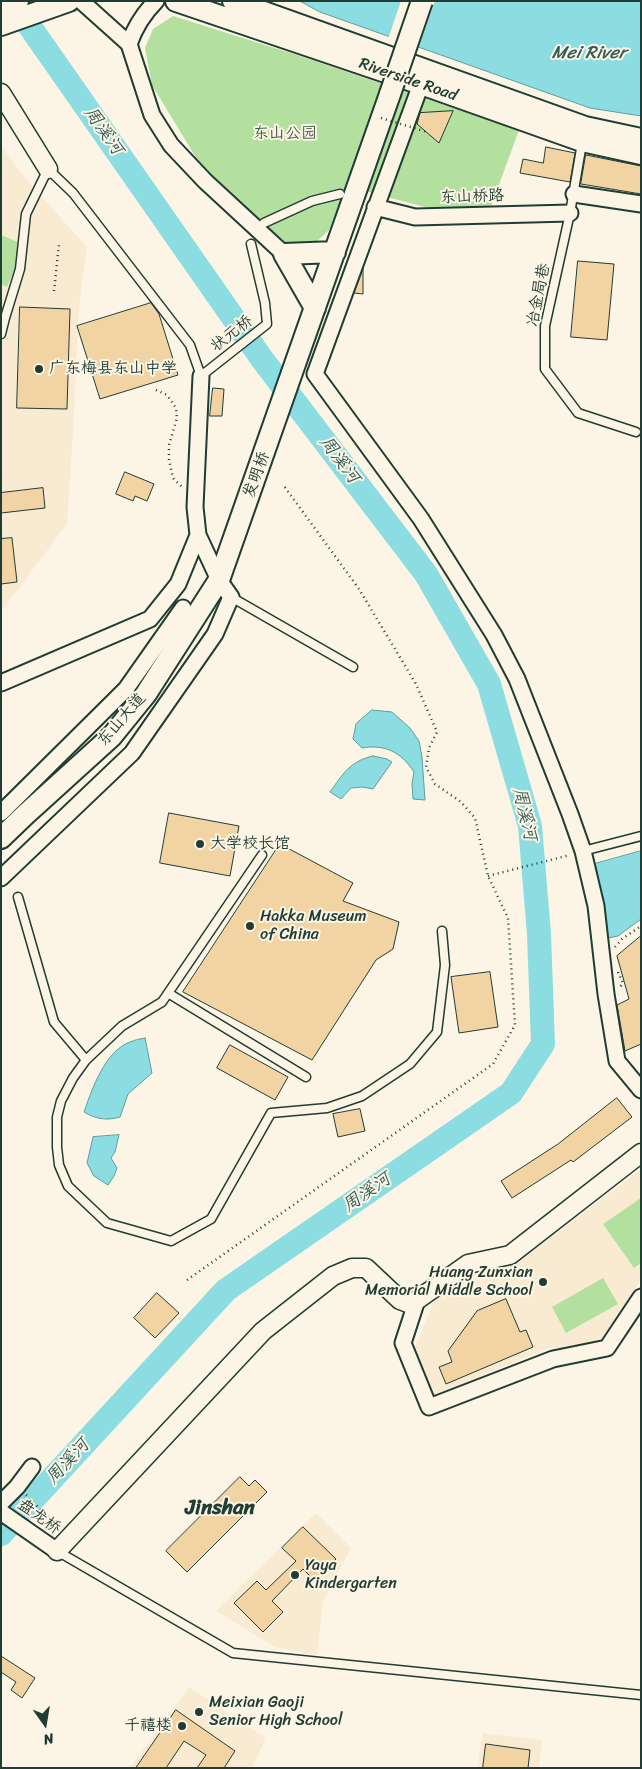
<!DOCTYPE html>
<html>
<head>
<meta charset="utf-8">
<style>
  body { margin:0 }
  #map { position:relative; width:642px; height:1769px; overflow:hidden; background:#fcf5e5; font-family:Sriracha,sans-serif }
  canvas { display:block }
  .frame { position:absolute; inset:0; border:2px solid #1f3d34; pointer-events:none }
  .north { position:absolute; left:20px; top:1699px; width:50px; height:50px; -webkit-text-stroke:4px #fcf5e5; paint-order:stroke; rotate:167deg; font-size:14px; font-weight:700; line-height:20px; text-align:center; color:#1f3d34 }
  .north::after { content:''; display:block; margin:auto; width:18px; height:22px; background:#1f3d34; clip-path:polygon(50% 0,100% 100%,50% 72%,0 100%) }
</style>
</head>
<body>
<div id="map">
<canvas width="642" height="1769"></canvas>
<div class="frame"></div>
<div class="north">N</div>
</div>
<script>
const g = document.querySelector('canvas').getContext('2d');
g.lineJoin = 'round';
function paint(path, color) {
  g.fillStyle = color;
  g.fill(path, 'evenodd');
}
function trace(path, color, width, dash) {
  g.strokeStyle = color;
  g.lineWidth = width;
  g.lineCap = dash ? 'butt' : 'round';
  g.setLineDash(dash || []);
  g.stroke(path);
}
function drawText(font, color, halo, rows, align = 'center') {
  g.font = font + ' Sriracha,"LXGW WenKai TC",sans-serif';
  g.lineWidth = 4;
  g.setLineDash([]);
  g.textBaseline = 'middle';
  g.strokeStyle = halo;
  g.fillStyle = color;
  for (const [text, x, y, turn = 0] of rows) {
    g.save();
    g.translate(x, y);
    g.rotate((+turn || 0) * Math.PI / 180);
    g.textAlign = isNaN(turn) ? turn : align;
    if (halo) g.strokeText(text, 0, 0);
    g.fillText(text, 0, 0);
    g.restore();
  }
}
const built = new Path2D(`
  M1,146L31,185L87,247L79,306L73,433L67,524L1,612Z
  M641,1169V1279L610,1332L589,1348H549L434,1395L413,1351L442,1284L463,1273L490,1265L515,1264Z
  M316,1513L351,1548L323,1602L317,1656L275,1647L216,1611Z
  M189,1687L266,1738L252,1768H130Z
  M483,1733L542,1740L539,1768H477Z`);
const green = new Path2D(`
  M173,16L300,56L519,130L485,223L346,186L329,230L310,248H288L198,161L152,85L145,48L153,29Z
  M1,235L25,245L7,287L1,284Z
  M641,1198V1263L634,1268L603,1224Z
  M603,1278L618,1304L566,1333L552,1307Z`);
const water = new Path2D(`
  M300,1H641V116L590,108L320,12Z
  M372,710L392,712L410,728L419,741L422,757L425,800L413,799L412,784L414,772C401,752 385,744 362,748L353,739L356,724Z
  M373,756L387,759L392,762L373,789L362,787L351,788L341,799L330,792C343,774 350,761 373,756Z
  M641,851V919L618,936L608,938L591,865Z
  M145,1038L152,1073L128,1094L120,1117C106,1121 96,1119 84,1112C92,1089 105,1051 130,1042C134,1040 140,1039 145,1038Z
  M119,1135L115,1152L111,1158L117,1168L114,1176L108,1185L94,1176L87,1163L93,1137Z`);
const pier = new Path2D(`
  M401,1H435L418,50L388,39Z`);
const river = new Path2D(`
  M1,1534L226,1290L511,1093L543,1044L539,934L530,826L489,684L426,574L262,359L12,1`);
const building = new Path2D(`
  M453,111L439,143L417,124L420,113Z
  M546,147L575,153L570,182L520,173L523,159L543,163Z
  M586,155L641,166V194L581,184Z
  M578,261L614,264L607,340L571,337Z
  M363,269V294L354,293Z
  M151,303L159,314L178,375L100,399L77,326Z
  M20,307L70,309L67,409L17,408Z
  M213,388L224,389L222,416H210Z
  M125,472L154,484L147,501L135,496L133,501L116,494Z
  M43,488L45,508L1,513V493Z
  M12,538L17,582L1,584V539Z
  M169,813L239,826L230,876L160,863Z
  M280,844L353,883L343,901L399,922L393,949L376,960L312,1060L183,992Z
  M641,936V1044L625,1051L617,1005L629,999L617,956Z
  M490,972L498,1027L459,1033L451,977Z
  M230,1045L288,1077L275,1100L217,1068Z
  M617,1098L632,1117L573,1162L571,1160L512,1198L501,1181L558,1144Z
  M360,1109L365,1131L338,1137L333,1114Z
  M157,1293L179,1313L155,1338L134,1318Z
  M506,1299L520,1332L526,1330L533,1347L446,1384L439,1367L452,1362L448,1351L477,1311Z
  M240,1477L249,1486L255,1480L267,1492L187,1572L166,1551Z
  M303,1527L336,1559L314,1580L303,1569L272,1601L283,1612L263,1632L234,1603L257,1581L266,1590L296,1561L282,1548Z
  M1,1656L35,1678L22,1698L11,1690L16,1682L1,1672Z
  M176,1710L235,1751L224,1768H197L206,1755L184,1741L166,1768H136Z
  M486,1744L530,1750L528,1768H483Z`);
const path = new Path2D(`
  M54,291L59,244
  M156,390L167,395L176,408L177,418L169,445V460L173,478L182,487
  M488,876L570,855
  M615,947L622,939L641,926
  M618,972L623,983L620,987
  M187,1280L493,1064L515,1025L508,918L488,876L475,818L461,802L435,784L426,767L429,748L437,732L416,684L359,589L284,486
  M26,1495L59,1528`);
const service = new Path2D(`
  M582,143L570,213L545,326V369L578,413L636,432
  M264,223L312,201L340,194
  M1,334L5,318L20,269L26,214L48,169L73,193L190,345L201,376L267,324L265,303L251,244
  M231,597L353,667
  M583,851L641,836
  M18,897L54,1022L86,1060L73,1078L61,1101L57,1117V1147L59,1165L68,1186L107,1223L171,1241L211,1219L271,1113L327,1108L362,1096L410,1064L437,1032L445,965L442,931
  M168,993L306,1077
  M86,1060L122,1026L162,1002L262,855
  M57,1551L233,1653L641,1695`);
const minor = new Path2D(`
  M81,1L129,44L152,115L171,145L205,181L284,254
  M129,44C135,27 143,14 156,1
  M421,84L315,374L421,519L494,635L517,679L570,814L583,851L596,906L606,994L617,1061L641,1090
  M574,194L641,204
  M375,207L415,217L570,213
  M1,683L150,619L178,584L198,535
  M1,813L126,689L183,608
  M1,878L132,753L215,634L231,597L219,580L198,535L195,507L201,376
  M417,1300L403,1343L429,1407L553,1359L607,1348L641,1297
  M1,1503L17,1487L32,1467
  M1,1512L57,1551`);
const tertiary = new Path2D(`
  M1,93L48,169
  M57,1551L263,1331L333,1276L352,1268H366L400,1300L408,1303L417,1300L468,1264L510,1255L641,1153`);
const secondary = new Path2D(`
  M176,1L421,84L582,141L641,154
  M233,1L585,127L641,139
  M1,7L18,1
  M1,25L69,1
  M315,308L284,254L335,252
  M1,838L26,814L112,736L146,694L219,580L390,94`);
const pathBridge = new Path2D(`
  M381,118L427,132`);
const secondaryBridge = new Path2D(`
  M390,94L422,1`);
const markers = [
  [39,369,5,"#1f3d34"],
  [200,844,5,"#1f3d34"],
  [250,926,5,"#1f3d34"],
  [543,1282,5,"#1f3d34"],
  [295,1575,5,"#1f3d34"],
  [199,1712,5,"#1f3d34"],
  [182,1726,5,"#1f3d34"]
];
const streetNames = [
  ["Riverside Road",408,80,19],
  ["东山桥路",472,197,-2],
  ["冶金局巷",539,295,-79],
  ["状元桥",232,334,-38],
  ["发明桥",257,475,-70],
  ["东山大道",122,720,-49],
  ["盘龙桥",39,1517,35]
];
const parkNames = [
  ["东山公园",285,134]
];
const poiNames = [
  ["广东梅县东山中学",49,369],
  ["大学校长馆",210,844],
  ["Hakka Museum",260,917],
  ["of China",260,935],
  ["Huang Zunxian",533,1273,"right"],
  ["Memorial Middle School",533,1291,"right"],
  ["Yaya",305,1566],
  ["Kindergarten",305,1584],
  ["Meixian Gaoji",209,1703],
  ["Senior High School",209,1721],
  ["千禧楼",172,1726,"right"]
];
const waterNames = [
  ["Mei River",589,53],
  ["周溪河",103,131,55],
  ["周溪河",339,460,53],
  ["周溪河",524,814,77],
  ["周溪河",367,1193,-35],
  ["周溪河",68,1462,-47]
];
const districtNames = [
  ["Jinshan",220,1509]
];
paint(built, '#f9ebd2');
paint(green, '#b3e09e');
paint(water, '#8bdde1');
trace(water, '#609d9c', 1);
paint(pier, '#fcf5e5');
trace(river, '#8bdde1', 24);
paint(building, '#f1d3a4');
trace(building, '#1f3d34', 1);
trace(service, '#1f3d34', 11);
trace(minor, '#1f3d34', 19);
trace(tertiary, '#1f3d34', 21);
trace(secondary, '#1f3d34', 24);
trace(path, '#1f3d34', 2.5, [1, 4]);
trace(service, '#fcf5e5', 8);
trace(minor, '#fcf5e5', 15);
trace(tertiary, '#fcf5e5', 18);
trace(secondary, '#fcf5e5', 20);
trace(secondaryBridge, '#1f3d34', 24, []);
trace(pathBridge, '#1f3d34', 2.5, [1, 4]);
trace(secondaryBridge, '#fcf5e5', 20);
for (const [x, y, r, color] of markers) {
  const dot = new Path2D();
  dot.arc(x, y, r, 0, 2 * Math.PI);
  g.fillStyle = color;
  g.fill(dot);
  trace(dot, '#fcf5e5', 2);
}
drawText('16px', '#1f3d34', '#fcf5e5', streetNames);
drawText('16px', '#3d5e49', '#fcf5e5', parkNames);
drawText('16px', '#1f3d34', '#fcf5e5', poiNames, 'left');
drawText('italic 18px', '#355d57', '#fcf5e5', waterNames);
drawText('bold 21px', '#1f3d34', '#fcf5e5', districtNames);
</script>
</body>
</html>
